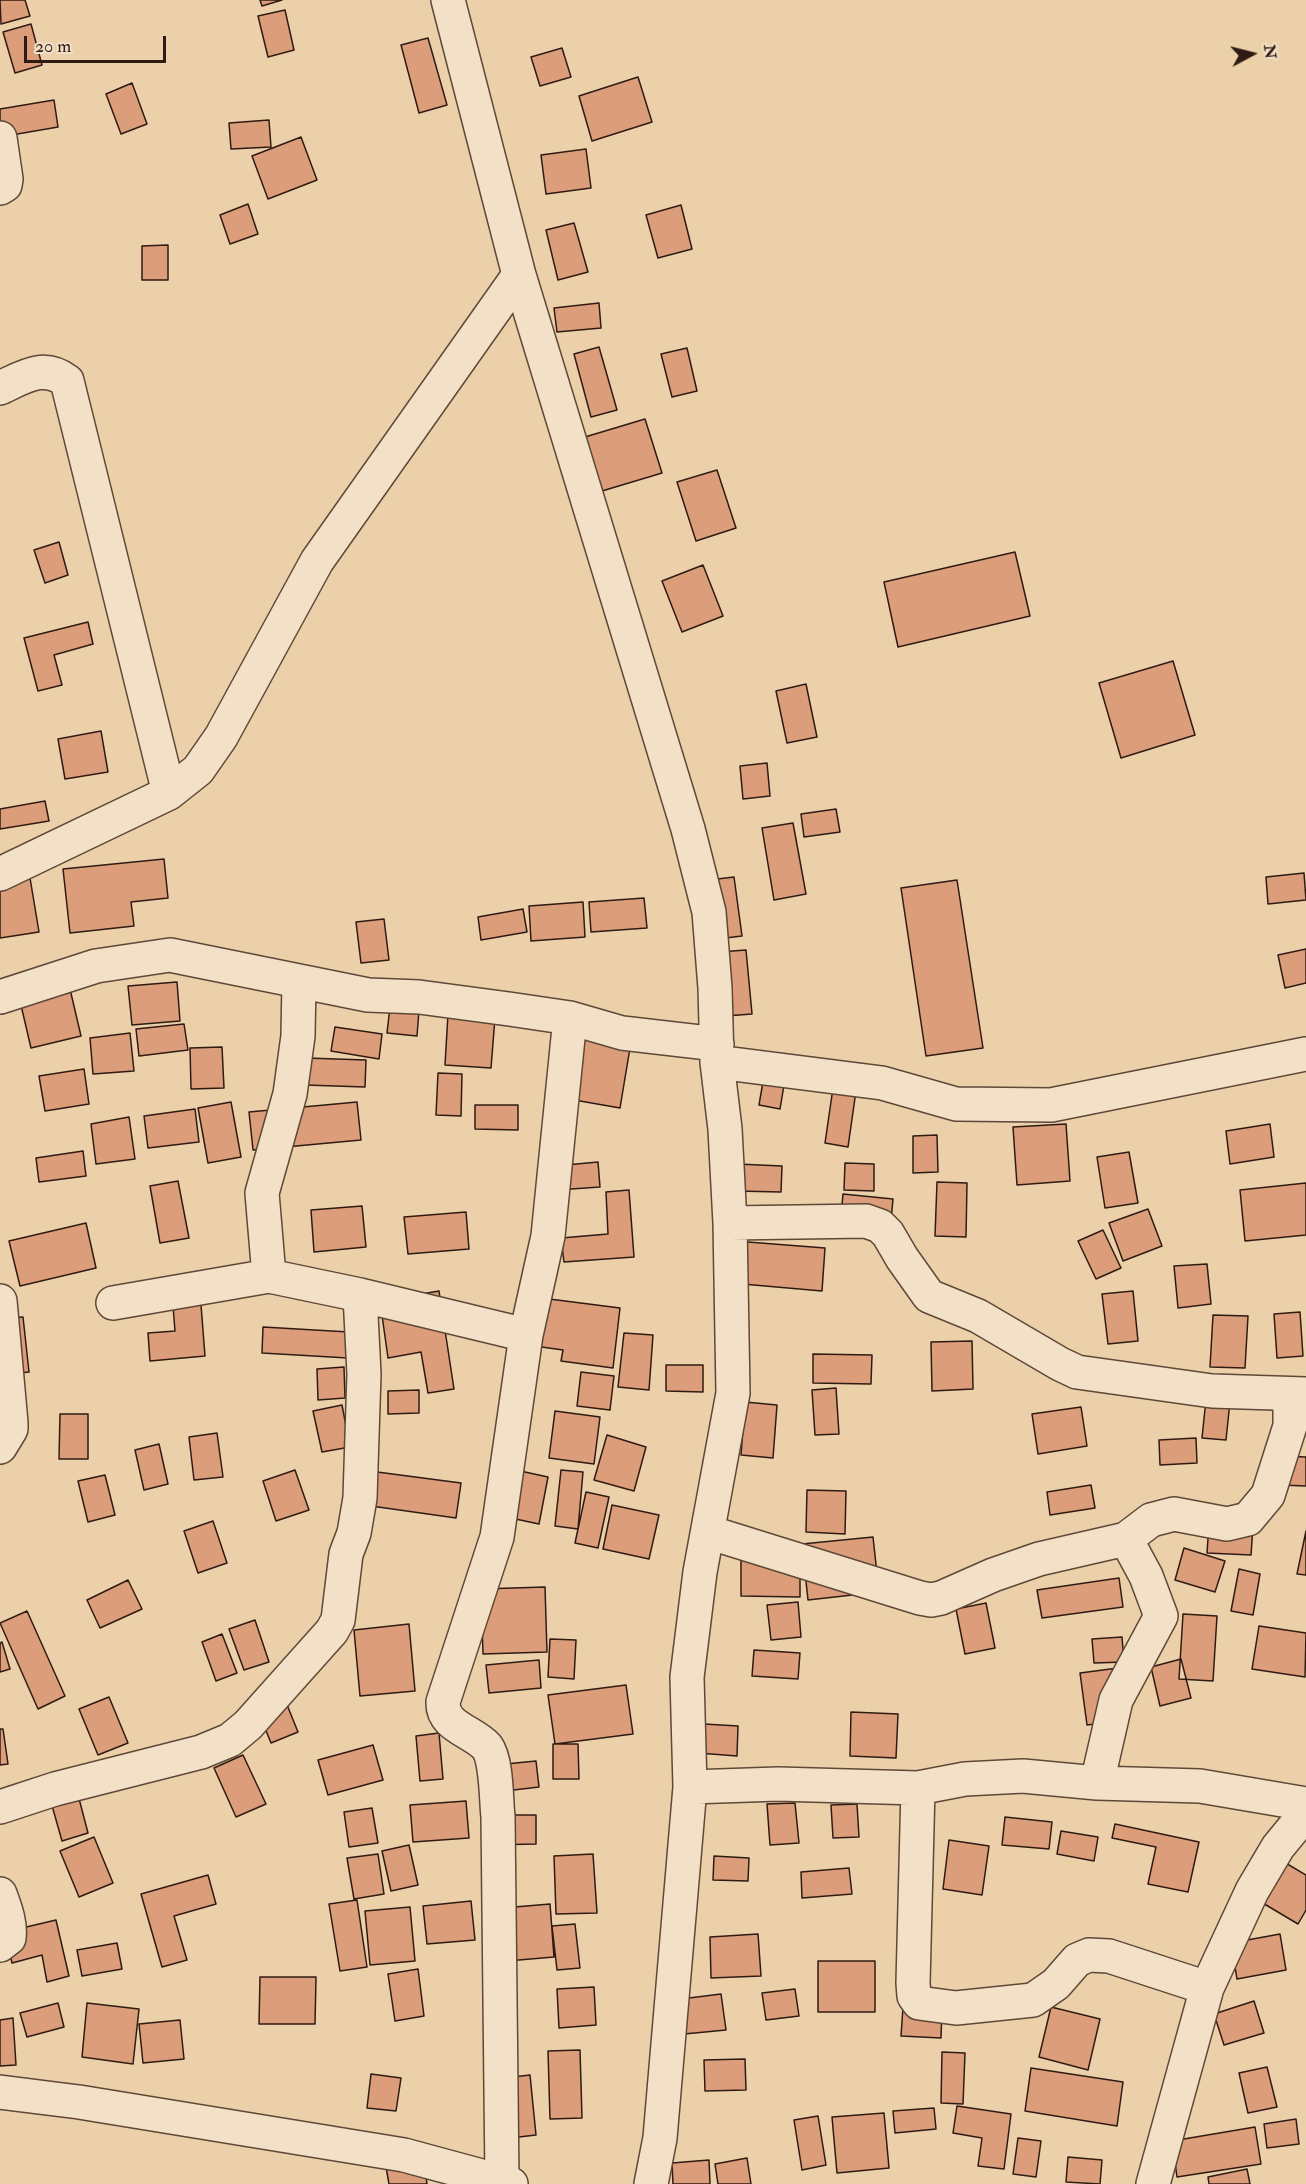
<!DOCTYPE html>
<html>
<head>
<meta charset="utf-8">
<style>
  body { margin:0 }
  #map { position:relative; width:1306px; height:2184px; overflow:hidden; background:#ebd0a9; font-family:"IM FELL Double Pica",serif }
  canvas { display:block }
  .north { position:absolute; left:1222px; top:24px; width:60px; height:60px; -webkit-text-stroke:4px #f2e0c7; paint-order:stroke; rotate:83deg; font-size:16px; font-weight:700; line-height:24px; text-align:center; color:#2f1b13 }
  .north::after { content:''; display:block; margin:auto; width:21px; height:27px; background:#2f1b13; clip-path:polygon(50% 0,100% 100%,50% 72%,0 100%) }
  .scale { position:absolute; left:24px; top:36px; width:142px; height:27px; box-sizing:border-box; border:3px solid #2f1b13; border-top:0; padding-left:8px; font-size:18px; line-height:21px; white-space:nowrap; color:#2f1b13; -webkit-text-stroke:4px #f2e0c7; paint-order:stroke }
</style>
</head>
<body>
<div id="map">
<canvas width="1306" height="2184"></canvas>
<div class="north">N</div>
<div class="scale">20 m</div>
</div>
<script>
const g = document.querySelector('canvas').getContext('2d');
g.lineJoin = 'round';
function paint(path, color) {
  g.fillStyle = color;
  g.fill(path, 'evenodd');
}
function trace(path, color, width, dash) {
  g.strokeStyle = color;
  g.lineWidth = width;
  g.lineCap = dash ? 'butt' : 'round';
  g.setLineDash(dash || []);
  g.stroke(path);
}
const building = new Path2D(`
  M0,0H25L30,16L1,24Z
  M260,0H282L262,6Z
  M285,10L294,50L268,57L258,16Z
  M31,24L42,65L15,73L3,32Z
  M428,38L447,105L419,113L401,45Z
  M562,48L571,77L540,86L531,57Z
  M638,77L652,122L592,141L579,96Z
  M132,83L147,124L121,134L106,94Z
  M54,100L58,127L0,137V109Z
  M269,120L271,147L231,149L229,123Z
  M301,137L317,180L268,199L252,156Z
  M586,149L591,188L546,194L541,155Z
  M248,204L258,234L230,244L220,215Z
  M681,205L692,249L658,258L646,215Z
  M574,223L588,272L558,280L546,230Z
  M168,245V280H142V246Z
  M599,303L601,328L557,332L554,308Z
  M599,347L617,410L591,417L574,354Z
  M687,348L697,391L672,397L661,354Z
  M645,419L662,473L592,494L575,440Z
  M717,470L736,528L696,541L677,482Z
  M59,542L68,575L45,583L34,550Z
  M1015,552L1030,616L898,647L884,582Z
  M703,565L723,616L682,632L662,581Z
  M88,622L93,644L54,655L62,685L38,691L24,638Z
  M1173,661L1195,735L1121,758L1099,683Z
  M806,684L817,737L787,743L776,691Z
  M101,731L108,772L65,779L58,739Z
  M767,763L770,796L743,799L740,766Z
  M45,801L49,821L0,829V809Z
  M836,809L840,832L804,837L801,814Z
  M793,823L806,894L774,900L762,828Z
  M164,859L168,898L131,902L134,926L70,933L63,869Z
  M1304,873L1306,900L1268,904L1266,877Z
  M734,877L742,936L717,939L709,880Z
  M30,878L39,932L0,938V883Z
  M957,880L983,1048L926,1056L901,888Z
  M644,898L647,928L591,932L589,902Z
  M583,902L585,937L531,941L529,906Z
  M523,909L527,932L481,940L478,917Z
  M384,919L389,960L361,963L356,922Z
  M1306,949V983L1285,988L1278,955Z
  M746,950L752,1014L726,1016L719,952Z
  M66,972L81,1036L31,1048L16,984Z
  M177,982L180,1021L132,1025L128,986Z
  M390,1007L419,1010L417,1036L387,1033Z
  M448,1014L495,1018L491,1068L445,1065Z
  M184,1024L188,1050L139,1056L136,1029Z
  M335,1027L382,1034L379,1059L331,1051Z
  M575,1032L631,1042L620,1108L563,1098Z
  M130,1033L134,1071L93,1074L90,1038Z
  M222,1047L224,1088L191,1089L190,1048Z
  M306,1058L366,1060L365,1087L305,1085Z
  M84,1069L89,1104L45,1111L39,1076Z
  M765,1070L786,1073L780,1109L759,1105Z
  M438,1073L462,1074L461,1116L436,1115Z
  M833,1088L856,1091L848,1147L825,1143Z
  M231,1102L241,1157L208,1163L198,1108Z
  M357,1102L361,1140L253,1150L249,1112Z
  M475,1105H518V1130L475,1129Z
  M195,1109L199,1142L148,1148L144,1116Z
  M129,1117L135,1159L96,1164L91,1124Z
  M1066,1124L1070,1181L1017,1185L1013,1127Z
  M1270,1124L1274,1157L1230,1164L1226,1131Z
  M937,1135L938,1172L913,1173V1136Z
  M83,1151L86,1176L39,1182L36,1158Z
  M1129,1152L1138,1203L1105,1208L1097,1157Z
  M598,1162L600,1187L557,1190L555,1166Z
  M845,1163L874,1164V1191L844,1190Z
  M737,1164L782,1166L781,1192L736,1191Z
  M178,1181L189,1238L160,1243L150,1186Z
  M937,1182L967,1183L966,1237L935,1236Z
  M1306,1183V1235L1245,1241L1240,1190Z
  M629,1190L634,1257L564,1262L561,1238L608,1234L606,1192Z
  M843,1194L893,1199L890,1232L840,1227Z
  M362,1206L366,1247L314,1252L311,1210Z
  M1148,1209L1162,1246L1123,1261L1109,1223Z
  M466,1212L469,1249L408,1254L404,1217Z
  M86,1223L96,1268L20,1286L9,1241Z
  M1103,1230L1121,1268L1096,1279L1078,1241Z
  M735,1241L825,1248L822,1291L731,1283Z
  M1207,1264L1211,1304L1178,1308L1174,1266Z
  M439,1291L454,1389L428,1393L421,1352L388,1358L380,1301Z
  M1133,1291L1138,1341L1108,1344L1102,1294Z
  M518,1295L620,1308L613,1368L561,1361L563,1350L513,1343Z
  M201,1305L205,1356L150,1361L148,1333L175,1331L173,1306Z
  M1300,1312L1303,1356L1277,1358L1274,1314Z
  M1213,1315L1248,1316L1245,1368L1210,1367Z
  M23,1317L29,1372L0,1375V1319Z
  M263,1327L349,1332L348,1358L262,1353Z
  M624,1333L653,1335L649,1390L618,1387Z
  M972,1341L973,1389L932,1391L931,1342Z
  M813,1354L872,1355L871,1384L813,1383Z
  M666,1365H703V1392L666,1391Z
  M344,1367L345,1398L318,1400L317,1369Z
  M581,1372L614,1376L610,1410L577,1406Z
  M836,1388L839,1434L815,1435L812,1390Z
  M419,1390V1413L388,1414V1391Z
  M1207,1390L1231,1392L1226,1440L1202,1438Z
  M745,1402L777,1405L773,1458L741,1455Z
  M342,1405L350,1447L322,1452L313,1411Z
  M1081,1407L1087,1446L1038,1454L1032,1414Z
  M555,1411L600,1417L594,1464L549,1458Z
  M60,1414H88V1459H59Z
  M217,1433L223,1477L194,1480L189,1437Z
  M607,1435L646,1447L634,1491L594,1480Z
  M1196,1438L1197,1463L1160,1465L1159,1440Z
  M159,1444L168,1484L144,1490L135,1450Z
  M1281,1456L1306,1457V1486L1280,1485Z
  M502,1467L548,1477L539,1524L492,1514Z
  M295,1470L309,1510L276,1521L263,1481Z
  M362,1470L461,1483L456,1518L357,1504Z
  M561,1470L583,1472L578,1529L555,1526Z
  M105,1475L115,1515L88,1522L78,1481Z
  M1091,1485L1095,1508L1050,1515L1047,1492Z
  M807,1490L846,1491L845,1534L806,1532Z
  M586,1492L609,1497L598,1548L575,1543Z
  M612,1505L659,1515L649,1559L603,1549Z
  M213,1521L227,1563L198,1573L184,1531Z
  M1209,1524L1253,1526L1251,1555L1207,1553Z
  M1306,1531V1575L1297,1574Z
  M873,1537L879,1592L808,1600L802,1544Z
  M1184,1548L1225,1561L1215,1592L1175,1580Z
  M741,1558L800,1559V1597L741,1596Z
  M1239,1569L1260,1574L1253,1615L1231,1611Z
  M1119,1578L1123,1607L1042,1618L1037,1590Z
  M128,1580L142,1609L100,1628L87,1600Z
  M545,1587L547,1652L483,1654L481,1589Z
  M798,1602L801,1637L771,1640L767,1605Z
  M986,1603L995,1648L965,1654L956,1609Z
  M27,1611L65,1696L38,1709L0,1623Z
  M1183,1614L1217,1616L1213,1681L1179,1679Z
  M255,1620L269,1662L244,1670L229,1629Z
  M409,1624L415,1691L360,1696L354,1630Z
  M1259,1626L1306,1633L1305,1677L1252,1669Z
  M222,1634L237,1673L216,1681L202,1642Z
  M1122,1637L1124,1662L1094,1663L1092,1639Z
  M550,1639L576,1640L574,1679L548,1677Z
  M2,1642L10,1669L0,1672V1643Z
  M754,1650L800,1653L798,1679L752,1676Z
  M1181,1659L1191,1698L1160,1706L1151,1667Z
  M539,1660L541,1688L489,1693L486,1665Z
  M1118,1668L1126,1720L1087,1725L1080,1673Z
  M279,1685L298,1732L271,1743L252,1696Z
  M626,1685L633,1734L555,1744L548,1695Z
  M109,1697L128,1743L98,1755L79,1709Z
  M851,1712L898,1714L896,1758L850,1756Z
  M687,1723L738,1726L737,1756L685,1752Z
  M0,1729H3L8,1764L0,1765Z
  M439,1733L443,1779L420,1781L416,1736Z
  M553,1744H578L579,1779H553Z
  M373,1745L383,1780L328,1795L318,1760Z
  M243,1755L266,1804L236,1817L214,1768Z
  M536,1761L539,1787L488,1793L485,1766Z
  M76,1787L88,1833L62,1841L49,1795Z
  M466,1801L469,1838L413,1842L410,1805Z
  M795,1803L799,1843L770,1845L767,1804Z
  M857,1804L859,1837L833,1838L831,1805Z
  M372,1808L378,1843L349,1847L344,1812Z
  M487,1815H536V1844L488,1845Z
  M1005,1817L1052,1822L1049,1849L1002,1845Z
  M1115,1824L1199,1842L1188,1892L1148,1884L1156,1847L1112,1838Z
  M1061,1831L1098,1837L1094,1861L1057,1854Z
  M94,1837L113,1883L79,1897L60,1851Z
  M949,1840L989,1846L982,1895L943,1889Z
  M409,1845L418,1885L391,1891L382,1851Z
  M378,1854L384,1894L354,1899L347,1858Z
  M593,1854L597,1913L556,1914L554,1856Z
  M714,1856L749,1858L748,1881L713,1880Z
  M1279,1859L1306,1875V1910L1298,1924L1256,1899Z
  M849,1868L852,1894L802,1898L801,1872Z
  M208,1875L216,1904L174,1916L187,1960L162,1967L141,1894Z
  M357,1900L367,1967L340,1971L329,1904Z
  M471,1901L475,1940L427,1944L423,1906Z
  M550,1904L554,1957L507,1961L503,1908Z
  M410,1907L415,1961L370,1965L365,1911Z
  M56,1920L69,1976L47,1982L42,1955L12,1963L5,1932Z
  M575,1924L580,1968L557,1970L552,1926Z
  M758,1934L761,1976L711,1978L710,1937Z
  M1280,1934L1286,1970L1237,1979L1231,1943Z
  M117,1943L122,1969L82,1976L77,1950Z
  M818,1961H875V2012H818Z
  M418,1969L424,2016L395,2021L388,1974Z
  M260,1977H316L315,2024H259Z
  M594,1987L596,2025L559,2028L557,1989Z
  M795,1989L799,2016L766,2020L762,1993Z
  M721,1994L726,2030L684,2034L681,1999Z
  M1254,2001L1264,2033L1224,2045L1214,2014Z
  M58,2003L64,2027L27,2037L20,2013Z
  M87,2003L139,2009L133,2064L82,2057Z
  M903,2007L942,2009L941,2038L901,2036Z
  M1051,2007L1100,2019L1088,2070L1039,2057Z
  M13,2018L16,2065L0,2066V2020Z
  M180,2020L184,2059L143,2063L139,2024Z
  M580,2050L582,2118L550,2119L548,2051Z
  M942,2052L965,2053L963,2104L941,2103Z
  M745,2059L746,2090L705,2091L704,2060Z
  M1267,2067L1277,2107L1248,2113L1239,2073Z
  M1031,2068L1123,2082L1117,2126L1025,2111Z
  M371,2074L401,2078L396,2111L367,2108Z
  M530,2075L536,2135L502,2139L495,2079Z
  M957,2106L1011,2114L1004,2169L978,2166L982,2138L953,2133Z
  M934,2108L936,2129L895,2133L893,2111Z
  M884,2113L889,2168L837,2173L832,2117Z
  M818,2116L826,2165L802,2170L794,2120Z
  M1296,2119L1299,2144L1267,2148L1264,2124Z
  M1255,2127L1261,2164L1177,2177L1172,2141Z
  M1018,2138L1041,2141L1036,2177L1013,2174Z
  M1068,2157L1102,2160L1100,2184L1066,2182Z
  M747,2158L751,2184H718L715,2164Z
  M709,2160L710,2184H673L672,2163Z
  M424,2161L427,2184H389L386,2167Z
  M1247,2169L1250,2184H1209L1208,2177Z`);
const minor = new Path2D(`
  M448,0L519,275L688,829L709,912L715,988L717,1062L725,1129L730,1223L733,1393L700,1572L687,1677L690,1787L660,2138L651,2184
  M0,138L6,179L5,185L0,188
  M0,388C24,377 43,363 67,381L169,793
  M0,874L169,793L198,770L221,737L317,561L519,275
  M0,997L96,966L170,955L368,995L419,997L509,1009L570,1018L622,1033L717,1044
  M717,1062L882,1083L956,1104L1051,1105L1306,1054
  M730,1223L866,1221L880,1226L888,1234L902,1258L929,1296L978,1316L1060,1364L1077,1372L1212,1391L1306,1394
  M269,1276L262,1193L290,1094L298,1036L299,981
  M0,1301L11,1423V1429L0,1447
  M113,1303L269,1276L360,1295L526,1335
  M708,1532L920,1598L931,1600L941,1598L993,1575L1039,1559L1126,1539L1151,1520L1174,1514L1227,1524L1248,1519L1268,1495L1290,1426V1394
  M1097,1783L1116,1700L1161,1616L1146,1576L1126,1539
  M690,1787L778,1784L918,1788L965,1779L1023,1776L1097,1783L1200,1786L1306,1804
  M918,1788L913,1983L914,1996L919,2003L956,2008L1033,2000L1056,1984L1077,1960L1089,1955L1109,1956L1207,1988
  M0,1807L55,1789L201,1752L230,1740L248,1725L332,1631L338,1620L346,1554L354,1533L360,1498L364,1374L360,1295
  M0,1894C5,1908 11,1923 9,1938L0,1945
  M0,2092L79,2102L404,2155L511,2184
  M502,2182L498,1817C496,1800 497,1761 487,1747C473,1731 442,1727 443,1702L497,1537L526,1335L548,1236L570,1018
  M1153,2184L1207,1988L1252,1891L1278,1847L1306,1813`);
paint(building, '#dc9e7a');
trace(building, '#2f1b13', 1.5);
trace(minor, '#5e4838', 36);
trace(minor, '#f2e0c7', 33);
</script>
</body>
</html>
